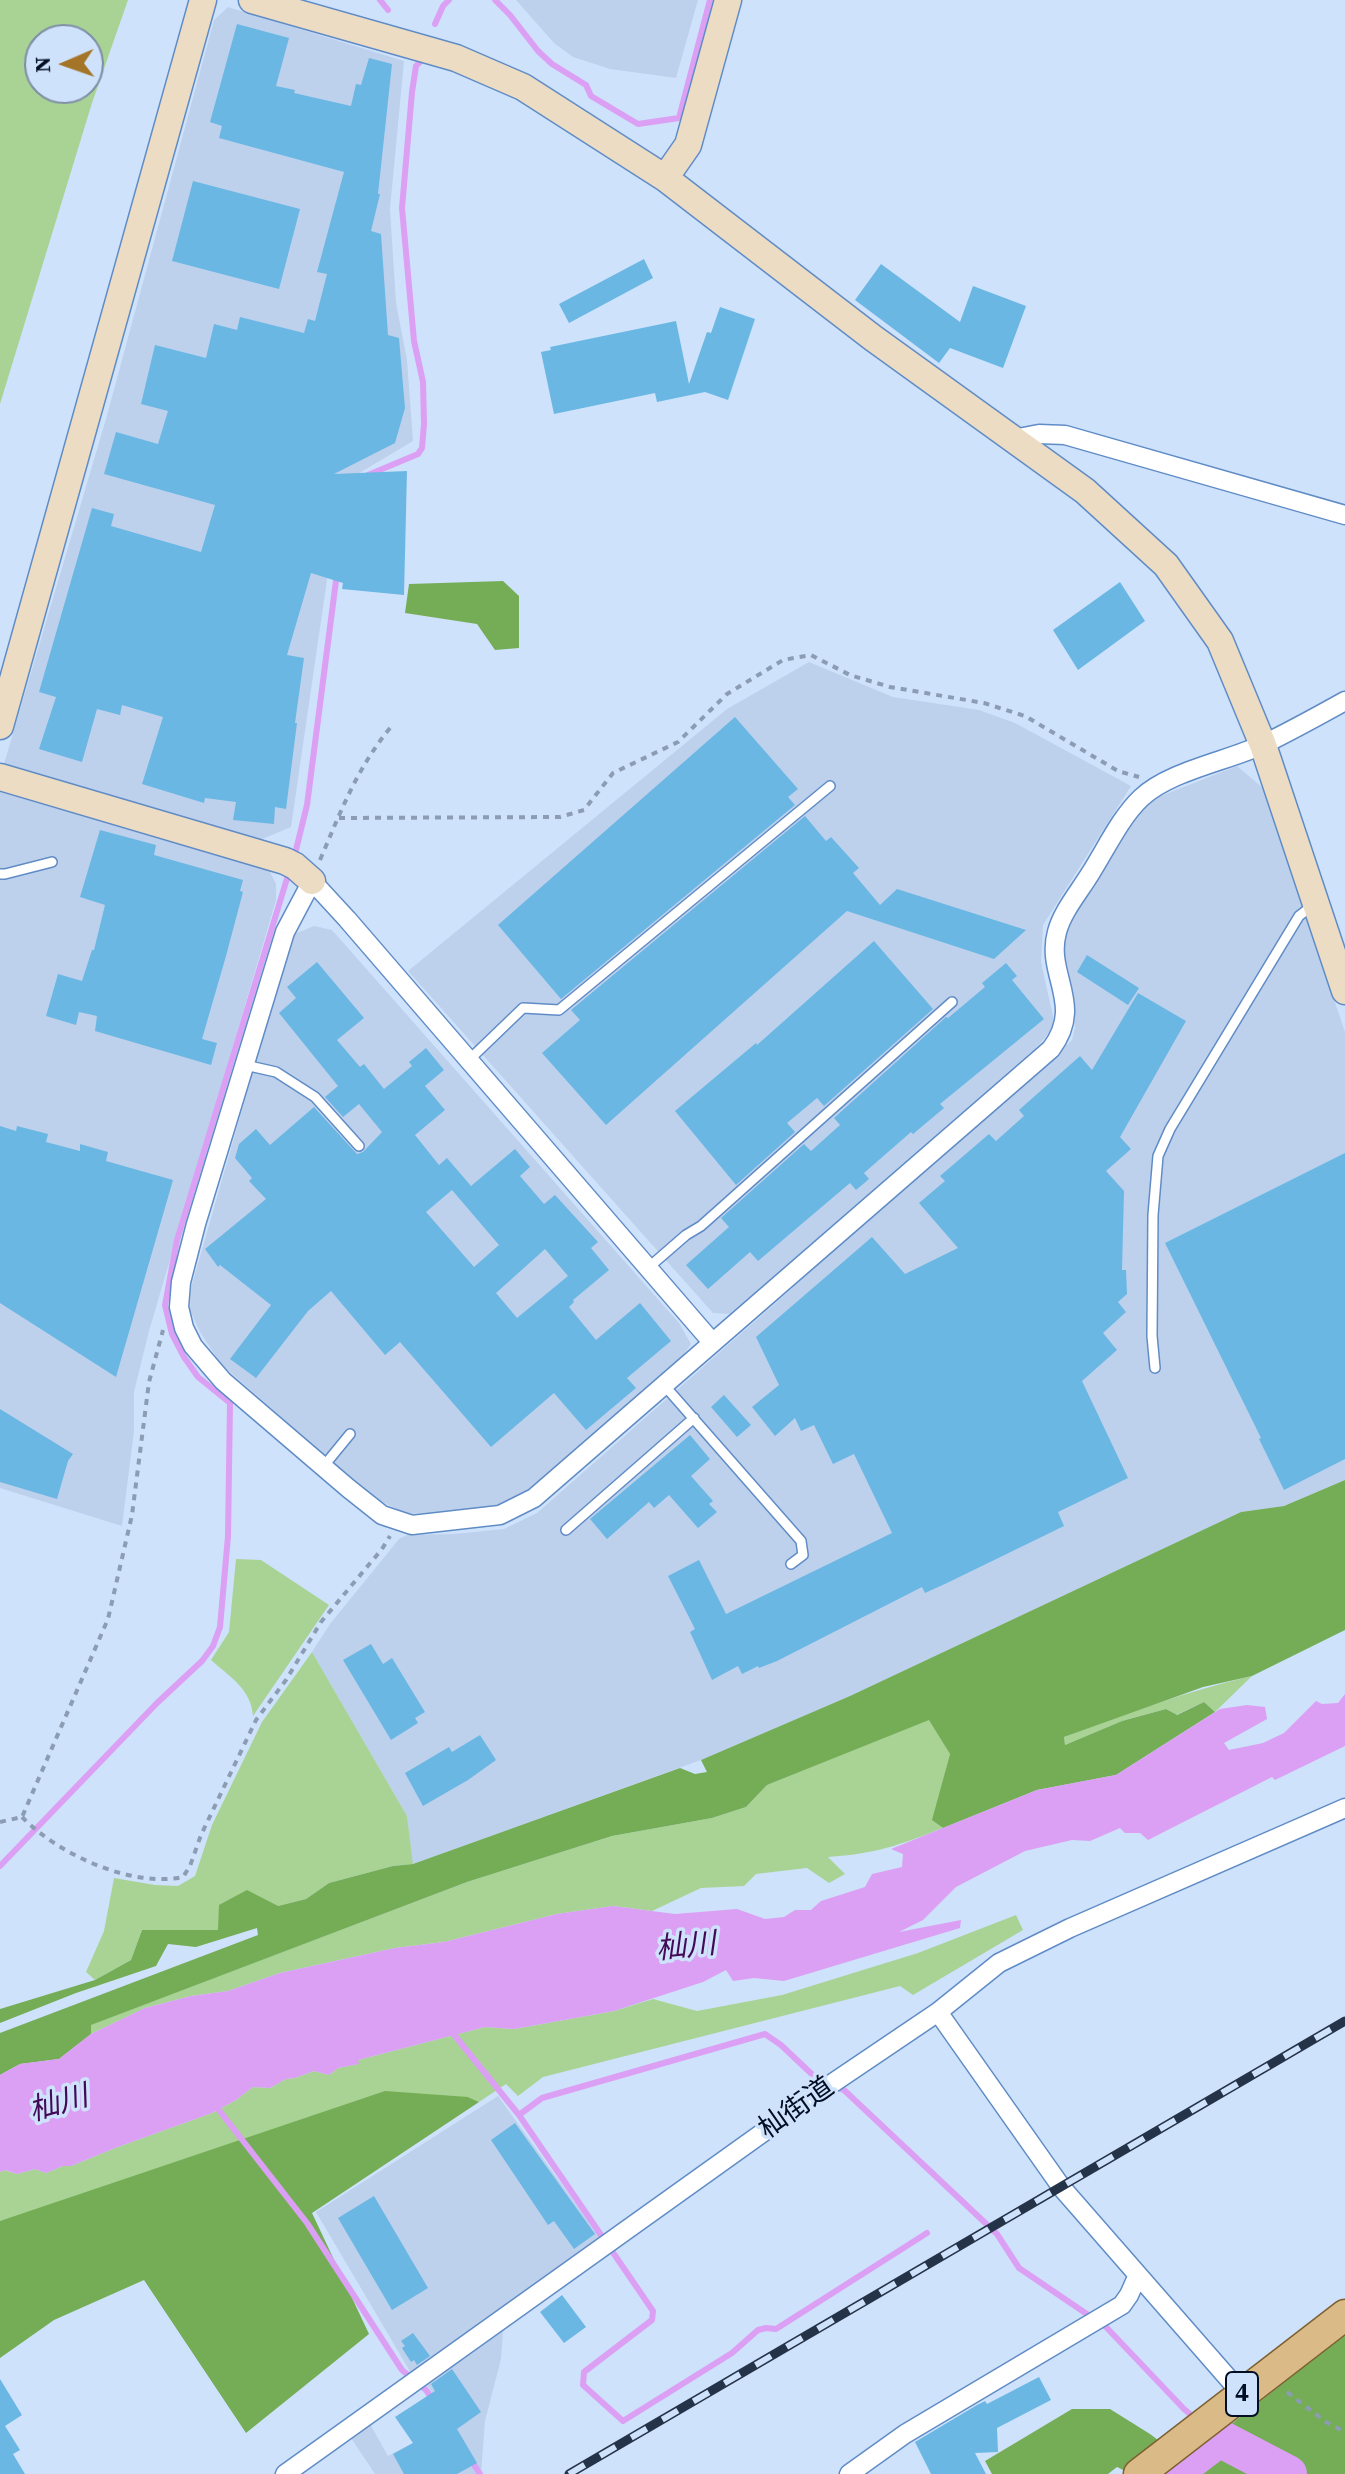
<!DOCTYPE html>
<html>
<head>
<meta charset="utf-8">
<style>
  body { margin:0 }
  #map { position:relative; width:1345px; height:2474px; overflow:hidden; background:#cfe2fb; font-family:"Source Serif 4",serif }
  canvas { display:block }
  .north { position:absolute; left:24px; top:24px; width:80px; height:80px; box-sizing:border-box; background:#cfe2fb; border:2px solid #7d8da5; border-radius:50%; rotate:268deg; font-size:22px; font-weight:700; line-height:32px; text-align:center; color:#010e23 }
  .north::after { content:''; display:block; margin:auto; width:28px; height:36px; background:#a47528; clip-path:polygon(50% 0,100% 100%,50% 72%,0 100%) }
</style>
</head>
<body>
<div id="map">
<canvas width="1345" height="2474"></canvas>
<div class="north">N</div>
</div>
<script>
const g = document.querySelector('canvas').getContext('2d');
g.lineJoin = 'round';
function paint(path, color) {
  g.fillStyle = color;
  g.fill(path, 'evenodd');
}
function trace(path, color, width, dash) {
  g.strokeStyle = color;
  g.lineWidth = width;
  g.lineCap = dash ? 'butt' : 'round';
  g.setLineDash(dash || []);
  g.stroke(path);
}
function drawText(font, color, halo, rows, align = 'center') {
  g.font = font + ' "Source Serif 4","Noto Sans JP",serif';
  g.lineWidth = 7;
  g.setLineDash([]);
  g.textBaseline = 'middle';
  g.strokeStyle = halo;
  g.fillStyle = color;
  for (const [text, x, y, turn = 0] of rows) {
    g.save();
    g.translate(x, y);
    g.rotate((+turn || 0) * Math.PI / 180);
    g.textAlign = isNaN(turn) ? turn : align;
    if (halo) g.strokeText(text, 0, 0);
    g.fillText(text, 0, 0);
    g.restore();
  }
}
const built = new Path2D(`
  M516,0H698L676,78L610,69L573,57L554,43Z
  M228,7L404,61L390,209L396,303L407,360L413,441L341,484L291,827L260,840L4,764L106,419L214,20Z
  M809,662L893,697L979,710L1015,723L1131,786L1043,925L1041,962L1055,1025L1039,1045L730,1314L713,1313L408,971L727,709Z
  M1237,766L1263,788L1345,1032V1480L1284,1506L1241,1512L850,1696L701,1760L413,1864L407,1816L312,1652L330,1624L399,1539L407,1535L454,1534L504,1529L537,1513L787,1293L941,1152L1065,1047L1072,1040L1075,1028L1073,1000L1065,969V932L1143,803Z
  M0,792L268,868L276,884V900L149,1331L134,1392V1431L122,1526L0,1488Z
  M314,926L332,930L679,1323L691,1344L682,1357L525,1492L486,1511L408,1514L372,1497L221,1364L200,1332L190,1310L191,1288L292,935Z
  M498,2096L601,2239L411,2373L316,2212Z
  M503,2331L501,2359L485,2421L481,2474H375L351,2438L370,2424L388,2456L452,2422L427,2385Z`);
const green = new Path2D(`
  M0,0H128L92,103L0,404ZM40,40H88V88H40Z
  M236,1559L261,1560L329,1605L253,1716C251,1689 231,1678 211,1660L229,1632Z
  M312,1652L407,1816L413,1864L393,1866L329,1883L306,1899L278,1906L219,1930H142L131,1960L95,1980L86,1972L104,1931L114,1878L155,1885L178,1886L195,1876L212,1825L262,1722Z
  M1252,1676L1215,1712L1204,1702L1176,1715L1166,1709L1122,1721L1065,1745L1064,1737C1125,1714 1187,1691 1252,1676Z
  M930,1719L950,1754L933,1820L943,1828C900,1845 875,1854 828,1857L845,1874L829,1883L807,1868L756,1874L744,1886L701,1888L652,1911L613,1906L557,1914L444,1942L395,1948L280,1973L228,1991L191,1996L145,2008L91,2034L90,2025L467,1882L612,1836L712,1818L746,1807L767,1785Z
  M1016,1915L1023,1930L913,1995L900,1986L543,2077L518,2096L506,2084L479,2102L468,2097L0,2221V2172L4,2170L17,2174L35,2169L46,2173L63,2166H71L115,2148L212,2113L236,2100L253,2087L270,2088L286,2079L295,2078L314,2071L329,2075L338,2068L358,2064V2060L485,2027L514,2029L614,2011L653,1999L697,2011L782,1995L918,1953Z`);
const forest = new Path2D(`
  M503,581L519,596V648L495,650L477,624L405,613L409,584Z
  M1345,1480V1630L1252,1676L1203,1687L1064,1737L1065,1745L1122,1721L1166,1709L1177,1715L1204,1702L1215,1712L1116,1775L1037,1790L943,1828L932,1820L950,1754L929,1720L767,1785L746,1807L712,1818L612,1836L467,1882L91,2025V2034L59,2059L20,2064L0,2075V2033L258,1935L257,1928L196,1947L168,1944L156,1966L76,1993L0,2023V2009L95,1980L131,1960L142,1930H218L219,1905L247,1890L278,1906L306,1899L329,1883L393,1866L413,1864L680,1768L695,1774L707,1772L701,1760L850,1696L1241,1512L1284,1506Z
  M385,2091L468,2097L479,2102L312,2213L369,2334L246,2433L144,2280L54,2320L0,2358V2221Z
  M1345,2334V2474H1132L1117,2467L1108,2474H992L985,2461L1072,2409H1110L1150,2434L1178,2455L1225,2429Z`);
const water = new Path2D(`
  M1345,1694V1746L1275,1780L1272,1777L1148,1840L1140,1833H1125L1120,1828L1090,1841L1072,1840L1025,1851L956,1887L923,1920L899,1932L961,1920L960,1928L784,1981L754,1978L733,1981L726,1970L703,1982L614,2011L514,2029L485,2027L358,2060L359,2064L338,2068L329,2075L314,2071L295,2078L286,2079L270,2088L253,2087L236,2100L212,2113L115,2148L71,2166H63L46,2173L35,2169L17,2174L5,2170L0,2172V2075L20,2064L59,2059L91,2034L145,2008L191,1996L228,1991L280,1973L395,1948L444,1942L557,1914L613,1906L675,1914L737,1909L765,1919L784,1917L795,1910H811L821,1901L865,1887L872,1874L902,1867L903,1854L891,1849L1037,1790L1116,1775L1220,1709L1247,1705L1265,1707L1267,1719L1224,1743L1229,1750L1263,1743L1284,1733L1316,1701L1322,1704L1338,1703Z`);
const stream = new Path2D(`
  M380,0L388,10
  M495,0L510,15L538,51L552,64L586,85L591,96L638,124L679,118L710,0
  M435,24L443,6L449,0
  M368,475L418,454L422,448L424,424L423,382L414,341L402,208L412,92L416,66L421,61
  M294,858L307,805L337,573
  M0,1866L157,1703L202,1661L213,1646L220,1627L228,1536L230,1403L198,1377L184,1357L172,1334L165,1305L177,1240L289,872
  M451,2031L519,2115L653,2311L652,2320L584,2372L583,2385L623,2421L732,2353L758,2330L766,2328L776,2329L927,2233
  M215,2105L307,2223L402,2370L426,2390L433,2400
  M519,2115L542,2098L765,2034L781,2045L817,2079L844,2090L997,2234L1019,2268L1106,2327L1184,2409L1197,2420
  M471,2460L480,2474`);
const river = new Path2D(`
  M1172,2474L1219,2438L1288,2474`);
const building = new Path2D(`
  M237,24L289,38L276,86L295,90L294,93L351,106L356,84L361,85L369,58L392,64L378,194H380L371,231L381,234L388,335L399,338L405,408L395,443L334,474L407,471L404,595L342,589L343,583L311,573L287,655L304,658L295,723H297L286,809L275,807L274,824L233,820L236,802L205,798L204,803L142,784L163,717L122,705L120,715L97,709L82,762L39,749L56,697L39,692L92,508L114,514L111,526L201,552L215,505L104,474L116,432L158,444L168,411L141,404L155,345L206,358L214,324L237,330L240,317L304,333L308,319L315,321L327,274L317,272L344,172L219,138L222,126L210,122Z
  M193,181L300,209L279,289L172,261Z
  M644,259L653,278L569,323L559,304Z
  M881,264L960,322L973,286L1026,306L1003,368L950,348L939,363L855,300Z
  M720,307L755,319L728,400L705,392L657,402L655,393L554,414L541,352L551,350L550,347L676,321L689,384L707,332L711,333Z
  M1120,582L1145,621L1078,670L1053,630Z
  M735,717L798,789L788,797L795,805L561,999L498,925Z
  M805,816L826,841L831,837L859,868L853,873L880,905L897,889L1026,930L994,959L847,911L606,1125L542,1053L580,1020L571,1010Z
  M100,830L156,845L154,855L243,880L240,891L243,892L226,956L202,1039L217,1043L211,1065L95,1031L97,1016L79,1012L76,1025L46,1016L58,974L82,981L92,950H94L105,905L80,897Z
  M874,941L933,1009L824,1106L817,1098L787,1123L795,1132L736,1185L675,1111L756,1043L757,1045Z
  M1087,955L1139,988L1128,1005L1077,972Z
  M317,962L364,1018L337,1040L360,1067L364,1064L384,1089L412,1066L409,1062L426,1048L444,1070L425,1086L445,1110L415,1135L439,1165L447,1158L471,1186L515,1149L530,1167L520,1176L544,1204L555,1195L598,1242L591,1248L609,1270L573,1300L574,1302L569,1307L596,1340L640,1303L671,1341L627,1378L636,1388L586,1430L554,1393L491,1447L400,1342L385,1355L331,1291L308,1311L256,1378L230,1359L271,1305L220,1265L218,1267L205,1249L266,1199L249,1181L252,1178L235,1158L239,1144L256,1129L270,1145L314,1107L357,1154L363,1152L382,1132L359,1104L343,1117L325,1097L338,1086L279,1013L296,998L287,987ZM452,1190L499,1245L474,1267L426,1212ZM545,1249L568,1276L517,1318L496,1293Z
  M1006,963L1017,976L1012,980L1044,1019L940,1104L944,1108L913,1134L911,1132L864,1173L869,1179L856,1190L850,1183L758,1261L750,1252L708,1289L686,1265L729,1227L721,1218L804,1144L811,1151L840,1125L834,1118L946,1017L948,1018L985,987L982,983Z
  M1138,993L1186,1021L1120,1137L1131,1149L1106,1171L1124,1191L1122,1270H1126L1127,1294L1118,1302L1126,1312L1103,1333L1117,1350L1082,1381L1128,1478L1058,1512L1064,1526L947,1583L925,1593L922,1587L777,1661L759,1668L758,1666L742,1674L738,1666L712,1680L690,1632L695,1629L668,1576L699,1560L726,1614L892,1533L854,1454L833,1464L814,1425L801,1431L795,1418L775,1436L752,1407L779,1385L756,1337L872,1237L905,1274L958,1248L919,1203L945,1181L940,1176L989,1134L996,1141L1024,1116L1019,1110L1080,1056L1092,1070Z
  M0,1126L16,1131L17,1126L48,1134L46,1142L80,1151V1144L108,1152L106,1161L173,1180L116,1377L0,1303Z
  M1345,1153V1459L1284,1490L1259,1439L1261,1438L1165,1243Z
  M724,1395L751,1425L737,1437L711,1407Z
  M0,1409L73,1454L68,1461L57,1499L0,1482Z
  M690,1435L710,1459L691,1476L713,1501L709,1504L717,1512L698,1528L669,1495L654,1508L649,1502L607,1539L590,1519Z
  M371,1644L383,1664L392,1658L425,1712L415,1718L418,1723L391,1740L343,1660Z
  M480,1735L496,1760L468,1780L423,1806L405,1773L449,1747L452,1752Z
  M515,2123L595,2234L574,2249L554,2221L548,2225L491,2140Z
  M374,2196L428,2288L392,2310L338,2218Z
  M562,2295L586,2327L564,2343L540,2312Z
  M413,2333L430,2356L417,2365L414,2360L411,2362L402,2348L405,2346L401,2341Z
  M452,2369L481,2412L457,2429L477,2463L457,2474H404L393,2454L413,2443L395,2417L435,2391L431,2384Z
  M1039,2377L1051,2400L997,2428L998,2452L975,2453L986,2474H931L915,2442L977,2405L985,2401L987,2404Z
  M0,2379L22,2415L5,2426L20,2450L13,2454L25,2474H0Z`);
const path = new Path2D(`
  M339,818L560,817L584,810L613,773L678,742L727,694L783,660L811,655L850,675L890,687L984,703L1025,716L1118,771L1139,777
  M320,860C341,811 356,770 390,728
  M22,1817C58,1854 131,1888 183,1877L190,1866L201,1835L256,1720L286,1680L321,1622L382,1549L390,1536
  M0,1822L22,1817L108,1619L132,1515L149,1382L163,1330
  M1287,2392L1326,2422L1345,2432`);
const lane = new Path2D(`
  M0,874H5L52,862
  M469,1060L523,1008L559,1010L830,786
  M245,1065L276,1072L315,1097L359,1146
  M648,1268L686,1235L701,1226L952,1002
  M1155,1368L1152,1336L1153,1215L1158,1156L1170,1129L1299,916L1312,906
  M664,1385L801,1541L803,1555L791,1564
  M323,1467L350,1434
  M566,1530L694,1418`);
const street = new Path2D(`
  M1013,439L1039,434L1065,435L1345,515
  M712,1342L347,919L312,881L285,932L196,1224L181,1282L179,1307L184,1328L193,1346L223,1381L348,1488L382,1515L412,1525L500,1515L534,1498L1051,1049C1085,1004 1045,975 1057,932C1062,912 1079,892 1090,874C1106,849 1120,818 1141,798C1169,771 1228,761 1264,744C1291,731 1318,716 1345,701
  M938,2012L1062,2188L1242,2394
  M285,2474L821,2091L938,2012L999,1963L1070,1928L1345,1808
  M849,2474L905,2434L1122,2305L1129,2295L1138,2275`);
const secondary = new Path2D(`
  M252,0L456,58L523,87L665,178L873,338L1085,491L1166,565L1220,641L1263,745L1345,991
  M665,178L688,145L728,0
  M0,726L203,0
  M0,777L285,861L295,866L312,881`);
const primary = new Path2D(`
  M1139,2474L1345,2315`);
const rail = new Path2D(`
  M569,2474L1345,2021`);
const shields = [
  [1242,2394,32]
];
const shieldNames = [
  ["4",1242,2394]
];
const streetNames = [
  ["杣街道",797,2109,-35]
];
const waterNames = [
  ["杣川",686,1948,-6],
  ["杣川",59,2105,-16]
];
paint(built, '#bdd1ed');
paint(green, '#a9d395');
paint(forest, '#74ad55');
paint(water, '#db9ff4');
trace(stream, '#db9ff4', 6);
trace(river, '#db9ff4', 38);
paint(building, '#6ab7e4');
trace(lane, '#608cc6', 12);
trace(street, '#608cc6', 21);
trace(secondary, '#608cc6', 29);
trace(primary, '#7e6030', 33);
trace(path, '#8b9cb3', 4, [6, 6]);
trace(lane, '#fff', 9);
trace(street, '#fff', 18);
trace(secondary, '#ecdcc3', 26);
trace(primary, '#daba87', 30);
trace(rail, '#253349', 9);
trace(rail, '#cfe2fb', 6, [18]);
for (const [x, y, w] of shields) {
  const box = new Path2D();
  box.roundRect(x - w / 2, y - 22, w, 44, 6);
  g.fillStyle = '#cfe2fb';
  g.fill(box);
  trace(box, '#010e23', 2);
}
drawText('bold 26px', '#010e23', null, shieldNames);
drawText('28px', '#010e23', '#cfe2fb', streetNames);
drawText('italic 30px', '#430856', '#cfe2fb', waterNames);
</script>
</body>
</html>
